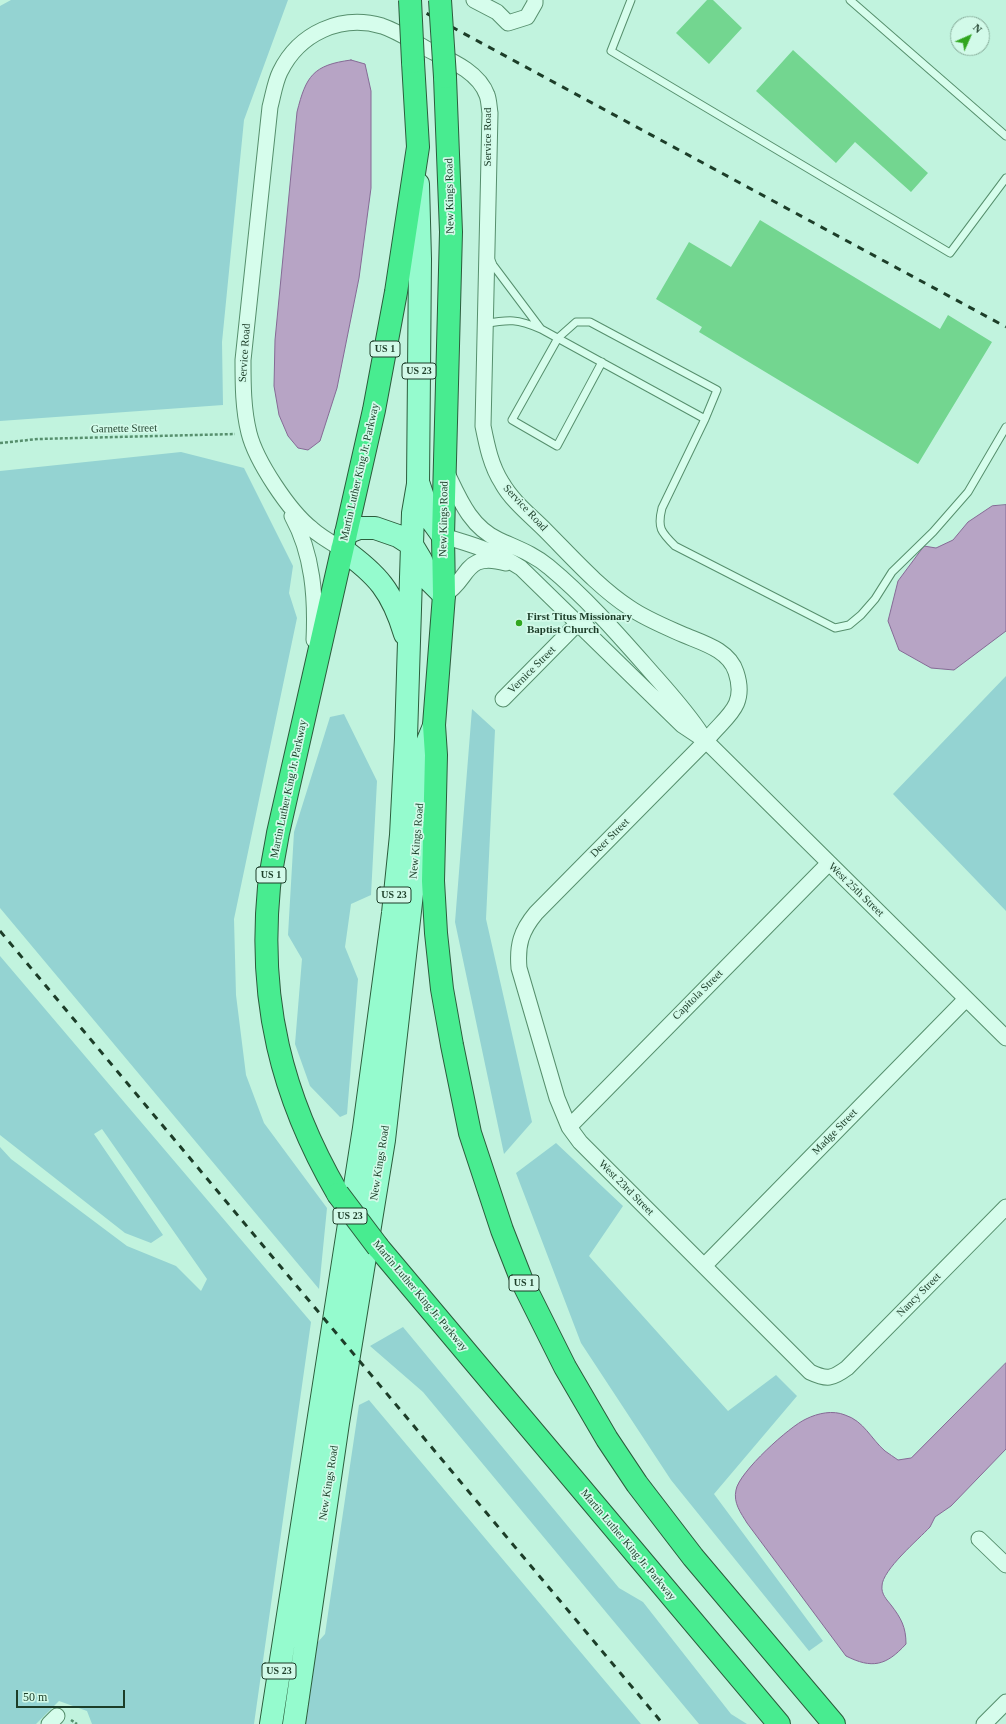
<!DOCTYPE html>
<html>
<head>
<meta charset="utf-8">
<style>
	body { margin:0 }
	#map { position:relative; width:1006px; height:1724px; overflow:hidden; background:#c1f3de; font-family:"Times New Roman",serif }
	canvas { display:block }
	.north { position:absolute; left:950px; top:16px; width:40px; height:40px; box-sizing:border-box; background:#d2fae9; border:1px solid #89ae9c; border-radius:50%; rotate:45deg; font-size:11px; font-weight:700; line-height:16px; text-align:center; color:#1c3d28 }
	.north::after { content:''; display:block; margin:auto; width:14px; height:18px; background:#31a61f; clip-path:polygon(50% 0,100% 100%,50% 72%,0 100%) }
	.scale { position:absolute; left:16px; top:1690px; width:109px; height:18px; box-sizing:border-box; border:2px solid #1c3d28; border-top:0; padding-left:5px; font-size:12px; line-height:14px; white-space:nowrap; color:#1c3d28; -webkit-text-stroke:3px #d2fae9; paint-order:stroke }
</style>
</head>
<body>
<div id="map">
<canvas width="1006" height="1724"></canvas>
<div class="north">N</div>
<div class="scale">50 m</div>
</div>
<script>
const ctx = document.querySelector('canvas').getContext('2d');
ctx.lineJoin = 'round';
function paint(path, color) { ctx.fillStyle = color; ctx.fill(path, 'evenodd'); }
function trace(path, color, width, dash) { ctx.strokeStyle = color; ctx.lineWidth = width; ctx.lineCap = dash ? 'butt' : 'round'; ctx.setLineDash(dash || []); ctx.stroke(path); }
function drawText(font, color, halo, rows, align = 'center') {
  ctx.font = font + ' "Times New Roman",serif'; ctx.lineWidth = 3.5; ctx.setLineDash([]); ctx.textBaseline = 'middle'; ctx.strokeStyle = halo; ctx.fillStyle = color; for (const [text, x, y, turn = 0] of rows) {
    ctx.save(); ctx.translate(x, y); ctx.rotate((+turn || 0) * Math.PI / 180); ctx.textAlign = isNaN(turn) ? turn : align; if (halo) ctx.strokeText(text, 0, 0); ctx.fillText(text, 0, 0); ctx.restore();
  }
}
const green = new Path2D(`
	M11 0H288L244 120 222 342 223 405 0 421V6Z
	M181 452 244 468 293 566 289 593 297 618 234 919 236 995 246 1075 264 1123 327 1208 319 1289 0 908V471Z
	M1006 676V911L893 794Z
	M472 709 495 730 486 919 532 1122 504 1154 455 922Z
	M344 714 377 781 371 895 351 904 345 947 358 979 347 1114 340 1117 310 1086 295 1044 302 959 288 935 294 832 330 717Z
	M0 956 311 1322 254 1724H92L87 1711 59 1701 36 1724H0V1147L11 1159 127 1246 176 1266 201 1291 207 1279 102 1129 94 1134 163 1235 151 1243 125 1233 0 1135Z
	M556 1143 623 1206 589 1256 728 1411 776 1375 797 1396 714 1494 823 1641 809 1651 671 1480 581 1343 516 1173Z
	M403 1327 619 1588 643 1602 731 1714 747 1724H699L423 1392 370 1346Z
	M369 1400 641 1724H306L317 1643 325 1634 359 1405Z`);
const water = new Path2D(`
	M351 60 365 64 371 91V188L359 278 337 388 320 441 308 450 298 448 288 436 279 415 274 386 275 340 297 112C306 76 313 65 351 60Z
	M1006 505V631L954 670 931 668 899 650 888 621 898 581 924 546 936 548 953 540 968 522 992 506Z
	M1006 1363V1449L951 1506 935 1517 930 1527C919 1539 882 1570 882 1586 881 1594 887 1600 891 1605 901 1618 906 1627 906 1644 886 1666 872 1669 846 1656L747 1523C741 1513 733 1503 736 1490 739 1472 790 1426 806 1419 818 1413 833 1410 845 1415 864 1421 871 1439 885 1451 889 1454 894 1457 898 1460L911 1458Z`);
const building = new Path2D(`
	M707 0H713L742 28 709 64 676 33Z
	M793 50 928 173 911 192 855 142 836 163 756 91Z
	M760 220 940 329 948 315 992 342 918 464 699 332 702 327 656 299 689 242 731 267Z`);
const path = new Path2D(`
	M0 443 38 439 235 434
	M71 1720 77 1724`);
const lane = new Path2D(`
	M631 0 611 51 950 253 1006 178
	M850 0 1006 136
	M490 258 493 265 541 329
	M484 324C510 319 517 319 541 329L705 419 662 508C657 528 661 532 675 546L835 628 849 625 861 615 875 599 892 572 933 532 968 492 1006 427
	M602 362 557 446 512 420 558 338 576 322H590L717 390 705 419`);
const street = new Path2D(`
	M474 0 497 12 508 23 527 17 535 3V0
	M446 471C459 498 470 527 499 540 516 548 534 554 549 567 584 596 615 631 645 665 665 688 686 710 702 735
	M292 516C313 554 316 598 314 640
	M443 536C471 544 497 552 521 568L682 725 706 741 1006 1038
	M342 549C332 543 321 537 312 529 289 511 256 461 249 433 243 409 243 384 243 360L270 107C273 96 275 82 280 72 299 33 341 14 382 26 397 31 412 41 425 48 447 59 478 70 487 95 489 100 489 107 490 113L483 426C487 446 491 466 502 483 512 501 531 516 545 530 572 557 598 587 630 608 646 619 666 627 684 635 703 643 729 650 736 672 748 708 724 717 706 741L536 913C521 931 517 945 519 968L557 1098 569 1127 580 1142 810 1372C827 1380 832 1379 847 1368L1006 1207
	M444 595C470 580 463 551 506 563
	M503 699 577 624 587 627
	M569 1127 828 864
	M704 1266 966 999
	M979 1539 1006 1565
	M49 1724 57 1716
	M984 1724 1006 1702`);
const primary = new Path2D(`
	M419 485 430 518 443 536
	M346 533 359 528H375L398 536 412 545 421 560 430 581 444 595
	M342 549C378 575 392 591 405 634
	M271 1724 364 1128 393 913 401 835 406 738 413 513 418 484 420 259 418 184
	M294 1724 338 1423 384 1140 414 876 425 748 434 726`);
const highway = new Path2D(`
	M445 77 451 232 443 536 444 595 434 725 436 755 433 881 436 933 442 989 452 1045 470 1133 502 1230 522 1281 565 1367 607 1439 637 1484 693 1557 834 1724
	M338 1194C281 1096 258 1000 269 887 271 869 275 851 278 833L374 410 396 292 418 147 413 62
	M378 1247 779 1724`);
const rail = new Path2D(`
	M402 0 1006 327
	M0 931 663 1724`);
const highwayBridge = new Path2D(`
	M410 0 413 62
	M440 0 445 77
	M338 1194 378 1247`);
const markers = [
	[519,623,4,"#31a61f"]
];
const shields = [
	[385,349,30],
	[419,371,34],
	[271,875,30],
	[394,895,34],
	[350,1216,34],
	[524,1283,30],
	[279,1671,34]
];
const shieldNames = [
	["US 1",385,349],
	["US 23",419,371],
	["US 1",271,875],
	["US 23",394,895],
	["US 23",350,1216],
	["US 1",524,1283],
	["US 23",279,1671]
];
const streetNames = [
	["Service Road",488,137,-90],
	["New Kings Road",450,196,-91],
	["Service Road",245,353,-86],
	["Garnette Street",124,429,-1],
	["Martin Luther King Jr. Parkway",360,472,-77],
	["Service Road",525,508,47],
	["New Kings Road",444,519,-89],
	["Vernice Street",532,670,-45],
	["Martin Luther King Jr. Parkway",289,789,-78],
	["Deer Street",610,838,-45],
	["New Kings Road",417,841,-85],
	["West 25th Street",856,890,44],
	["Capitola Street",698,995,-45],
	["Madge Street",835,1132,-46],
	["New Kings Road",380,1163,-81],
	["West 23rd Street",626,1188,45],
	["Nancy Street",919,1295,-45],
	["Martin Luther King Jr. Parkway",420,1296,50],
	["New Kings Road",329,1483,-81],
	["Martin Luther King Jr. Parkway",628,1545,50]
];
const poiNames = [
	["First Titus Missionary",527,617],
	["Baptist Church",527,630]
];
paint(green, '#94d3d2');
paint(water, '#b7a4c5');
trace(water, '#856a95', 1);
paint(building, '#73d690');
trace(lane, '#568f6d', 9);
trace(street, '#568f6d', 17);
trace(primary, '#2b5d3c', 24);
trace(highway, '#2b5d3c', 24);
trace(path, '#568f6d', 2.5, [3, 2]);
trace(lane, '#d6fdec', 7);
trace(street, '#d6fdec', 15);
trace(primary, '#95fbce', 22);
trace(highway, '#48ec90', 22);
trace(rail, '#1c3d28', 3, [7, 7]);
trace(highwayBridge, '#2b5d3c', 24, []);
trace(highwayBridge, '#48ec90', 22);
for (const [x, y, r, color] of markers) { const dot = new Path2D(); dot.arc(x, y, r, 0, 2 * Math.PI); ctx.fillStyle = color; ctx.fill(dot); trace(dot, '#d2fae9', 1.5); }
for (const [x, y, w] of shields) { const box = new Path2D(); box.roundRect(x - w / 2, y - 8, w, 16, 3); ctx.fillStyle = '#d2fae9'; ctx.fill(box); trace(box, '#1c3d28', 1); }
drawText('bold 10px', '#1c3d28', null, shieldNames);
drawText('11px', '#1c3d28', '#d2fae9', streetNames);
drawText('bold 11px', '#1c3d28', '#d2fae9', poiNames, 'left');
</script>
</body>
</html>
